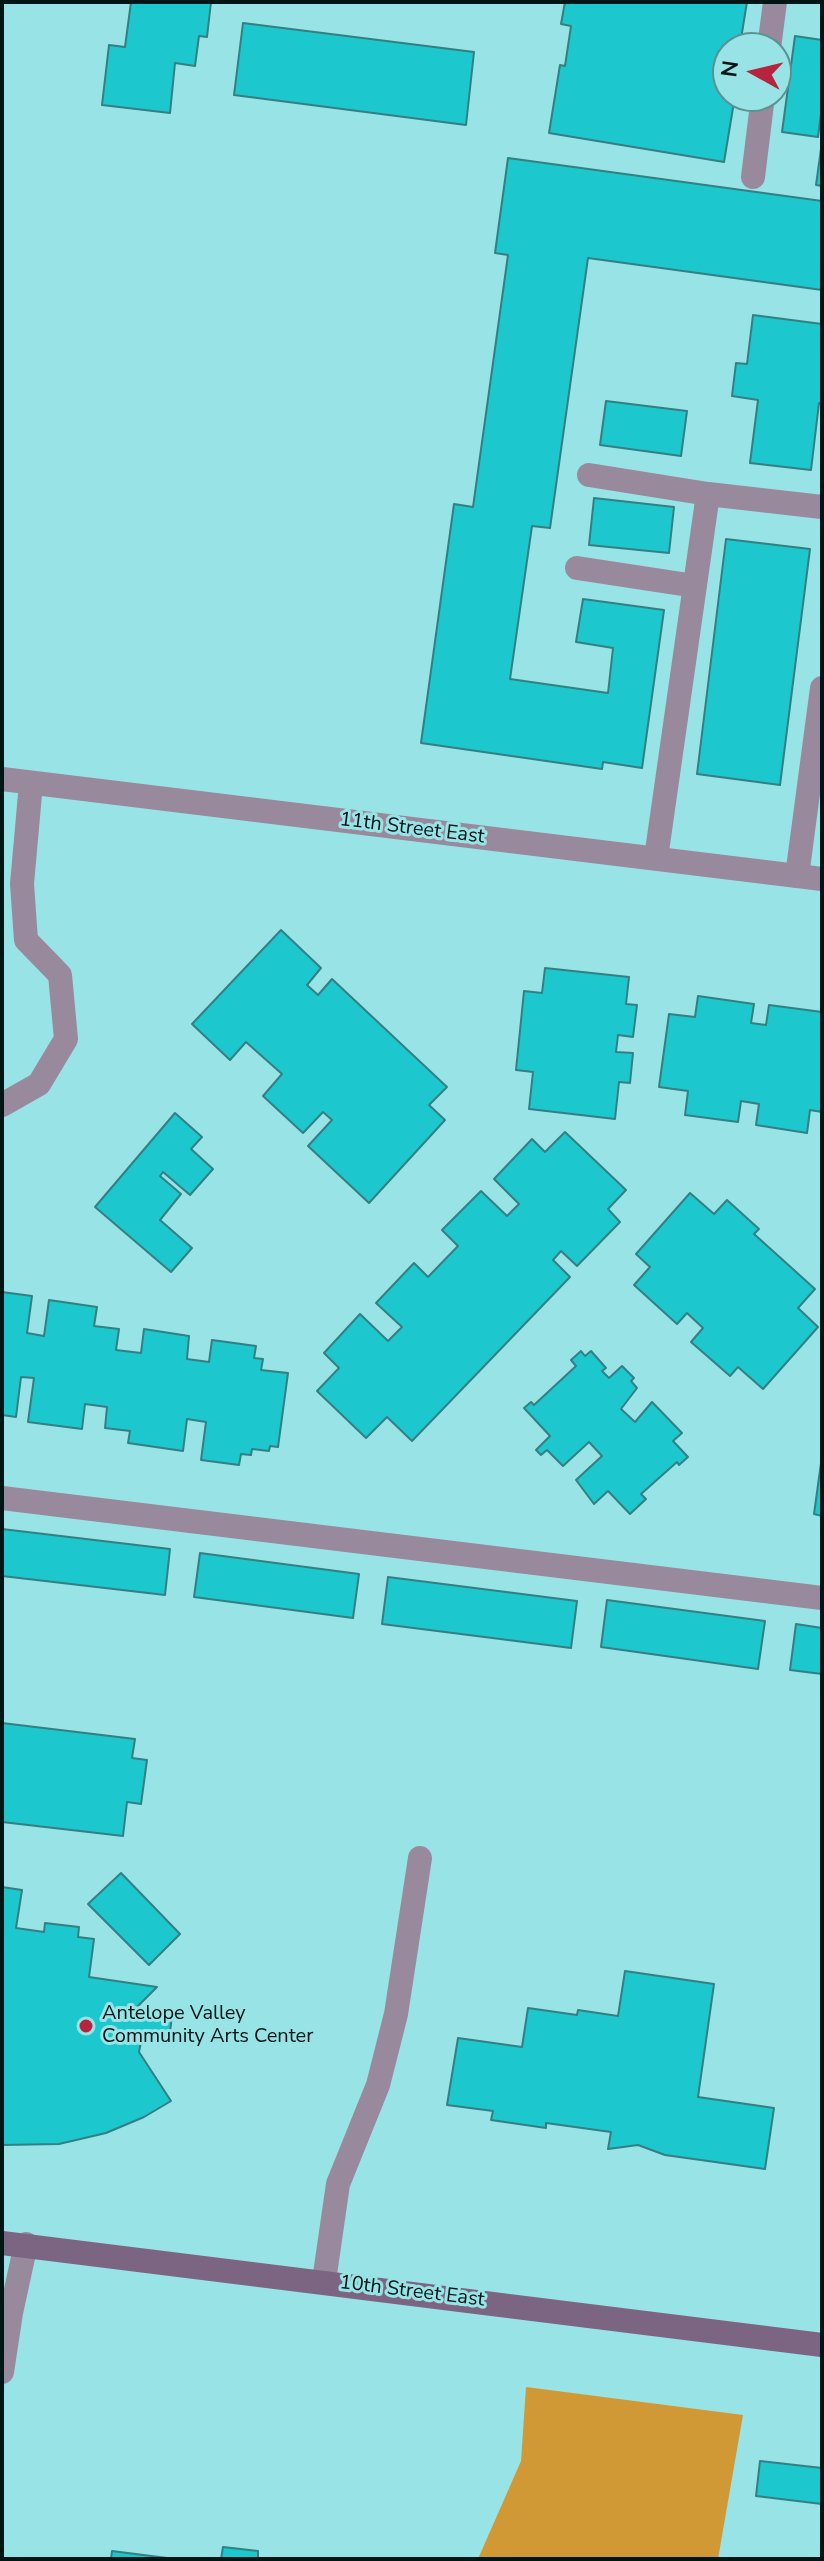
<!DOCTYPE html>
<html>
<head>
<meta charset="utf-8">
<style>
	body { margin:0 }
	#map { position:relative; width:824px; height:2561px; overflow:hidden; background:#98e3e5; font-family:"Nunito Sans",sans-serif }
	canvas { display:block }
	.frame { position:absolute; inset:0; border:4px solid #001516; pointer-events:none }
	.north { position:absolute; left:712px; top:32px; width:80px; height:80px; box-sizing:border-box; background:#98e3e5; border:2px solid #5b9192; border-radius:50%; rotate:278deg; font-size:22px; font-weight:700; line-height:32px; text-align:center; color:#001516 }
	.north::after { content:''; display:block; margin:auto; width:28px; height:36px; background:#b6243d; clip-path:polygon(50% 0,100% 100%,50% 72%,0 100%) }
</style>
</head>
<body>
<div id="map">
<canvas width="824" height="2561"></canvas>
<div class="frame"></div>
<div class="north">N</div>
</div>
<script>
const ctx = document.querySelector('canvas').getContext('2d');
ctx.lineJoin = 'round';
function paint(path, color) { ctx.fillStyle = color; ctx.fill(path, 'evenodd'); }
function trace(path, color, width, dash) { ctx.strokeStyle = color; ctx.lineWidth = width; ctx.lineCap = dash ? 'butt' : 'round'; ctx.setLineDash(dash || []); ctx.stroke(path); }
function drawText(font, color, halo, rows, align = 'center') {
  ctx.font = font + ' "Nunito Sans",sans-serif'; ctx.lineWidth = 6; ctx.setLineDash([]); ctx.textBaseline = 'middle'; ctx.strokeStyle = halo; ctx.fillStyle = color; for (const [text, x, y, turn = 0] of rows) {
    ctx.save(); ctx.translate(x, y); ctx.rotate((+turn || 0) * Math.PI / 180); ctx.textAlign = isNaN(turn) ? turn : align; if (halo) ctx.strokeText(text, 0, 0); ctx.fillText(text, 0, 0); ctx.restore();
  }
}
const green = new Path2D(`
	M526 2387 743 2415 718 2559H478L521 2461Z`);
const building = new Path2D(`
	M131 2H211L207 37 199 36 195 66 175 63 170 113 102 105 109 45 125 47Z
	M565 2H747L740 45 728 48V96H735L724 162 549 133 560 65 565 66 571 26 561 24Z
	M243 23 474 52 466 125 234 95Z
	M795 36 822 40V106L818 137 782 132Z
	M821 149H822V186L816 185Z
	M508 158 822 201V290L588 258 550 528 532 526 510 679 608 693 613 648 576 642 583 599 664 610 642 768 603 762 602 769 421 743 454 504 473 507 508 255 495 253Z
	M753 315 822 324V404L819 403 811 470 750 463 758 400 732 396 736 363 747 364Z
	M606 401 687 411 681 456 600 445Z
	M594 498 674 507 669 553 589 545Z
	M726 539 810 549 780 785 697 774Z
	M281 930 321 968 307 985 318 995 332 979 447 1087 429 1105 445 1120 369 1203 308 1146 332 1120 323 1112 303 1133 263 1096 282 1074 246 1042 230 1060 192 1024Z
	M545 968 629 977 626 1004 637 1005 633 1037 618 1035 616 1052 633 1053 630 1083 619 1082 615 1119 529 1109 533 1072 516 1070 524 991 542 993Z
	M698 996 754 1004 751 1023 766 1025 769 1005 822 1012V1112L810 1110 807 1133 756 1125 759 1104 741 1101 738 1122 685 1115 688 1091 659 1087 669 1014 695 1017Z
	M175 1113 202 1137 191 1149 213 1169 190 1195 163 1172 160 1176 181 1194 160 1220 192 1248 171 1272 95 1207Z
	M565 1132 626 1190 608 1209 620 1222 577 1266 561 1251 553 1260 570 1277 412 1441 387 1417 366 1438 317 1391 339 1368 324 1353 360 1314 388 1341 402 1327 376 1303 414 1263 428 1277 458 1246 442 1230 481 1191 507 1216 519 1204 494 1179 532 1139 545 1152Z
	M690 1193 714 1214 727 1200 759 1229 754 1234 815 1289 798 1308 818 1327 763 1389 738 1367 730 1376 691 1342 703 1328 687 1313 677 1324 634 1285 650 1267 636 1254Z
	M2 1292 32 1296 27 1333 44 1336 49 1300 97 1307 94 1326 119 1329 116 1350 141 1353 144 1329 189 1336 187 1359 209 1362 212 1340 256 1346 254 1358 263 1359 261 1370 288 1373 278 1447 270 1446 269 1451 252 1449 251 1455 241 1454 239 1465 201 1460 206 1422 187 1419 183 1451 128 1443 130 1431 105 1428 107 1407 85 1404 82 1429 28 1422 34 1378 21 1377 16 1417 2 1415Z
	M581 1351 585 1356 591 1351 606 1368 602 1371 609 1378 622 1366 634 1378 631 1381 637 1388 621 1409 635 1422 652 1402 682 1433 673 1441 688 1457 679 1465 677 1462 641 1494 646 1499 630 1514 608 1491 594 1504 576 1480 602 1456 589 1442 563 1466 547 1450 541 1455 536 1450 550 1436 524 1408 531 1402 534 1405 576 1366 571 1360Z
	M821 1463H822V1516L814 1514Z
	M2 1529 170 1549 165 1595 2 1576Z
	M200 1553 359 1574 353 1618 194 1597Z
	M388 1577 577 1601 571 1648 382 1624Z
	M607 1600 765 1621 758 1669 601 1647Z
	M796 1624 822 1628V1674L790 1670Z
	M2 1723 135 1739 132 1758 147 1760 141 1804 127 1802 123 1836 2 1822Z
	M121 1873 180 1934 149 1965 88 1904Z
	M2 1887 22 1890 16 1928 44 1932 45 1923 79 1927 78 1937 94 1939 89 1977 157 1987 134 2010 172 2016 169 2040 142 2036 139 2052 171 2101 144 2117 106 2133 59 2144 2 2145Z
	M625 1971 714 1984 698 2097 774 2108 765 2169 665 2155 638 2145 608 2149 611 2132 546 2123V2128L491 2120 493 2111 447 2105 458 2038 522 2047 528 2008 577 2015 578 2010 618 2016Z
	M760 2461 822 2468V2504L756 2496Z
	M223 2547 258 2551V2559H221Z
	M112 2551 175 2559H111Z`);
const lane = new Path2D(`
	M769 48 775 2
	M753 177 763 96
	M589 475 708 494
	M577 568 695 586
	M656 858 708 494 822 507
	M797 876 822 688
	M2 1105 39 1084 66 1039 60 975 26 940 22 884 31 783
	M2 1498 822 1598
	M324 2281 338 2184 378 2085 396 2014 420 1858
	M2 2372 11 2313 26 2244`);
const street = new Path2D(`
	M2 779 822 879`);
const secondary = new Path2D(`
	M2 2243 822 2345`);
const markers = [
	[86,2026,8,"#b6243d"]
];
const streetNames = [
	["11th Street East",412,829,7],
	["10th Street East",412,2292,7]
];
const poiNames = [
	["Antelope Valley",102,2014],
	["Community Arts Center",102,2037]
];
paint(green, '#d19936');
paint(building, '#1cc8cd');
trace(building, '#337f82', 2);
trace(lane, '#98899d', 24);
trace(street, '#98899d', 24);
trace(secondary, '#7b6582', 24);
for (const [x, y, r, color] of markers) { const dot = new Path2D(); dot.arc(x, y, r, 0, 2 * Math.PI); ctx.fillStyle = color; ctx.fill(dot); trace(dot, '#98e3e5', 3); }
drawText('20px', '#001516', '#98e3e5', streetNames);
drawText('20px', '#001516', '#98e3e5', poiNames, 'left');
</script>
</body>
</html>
